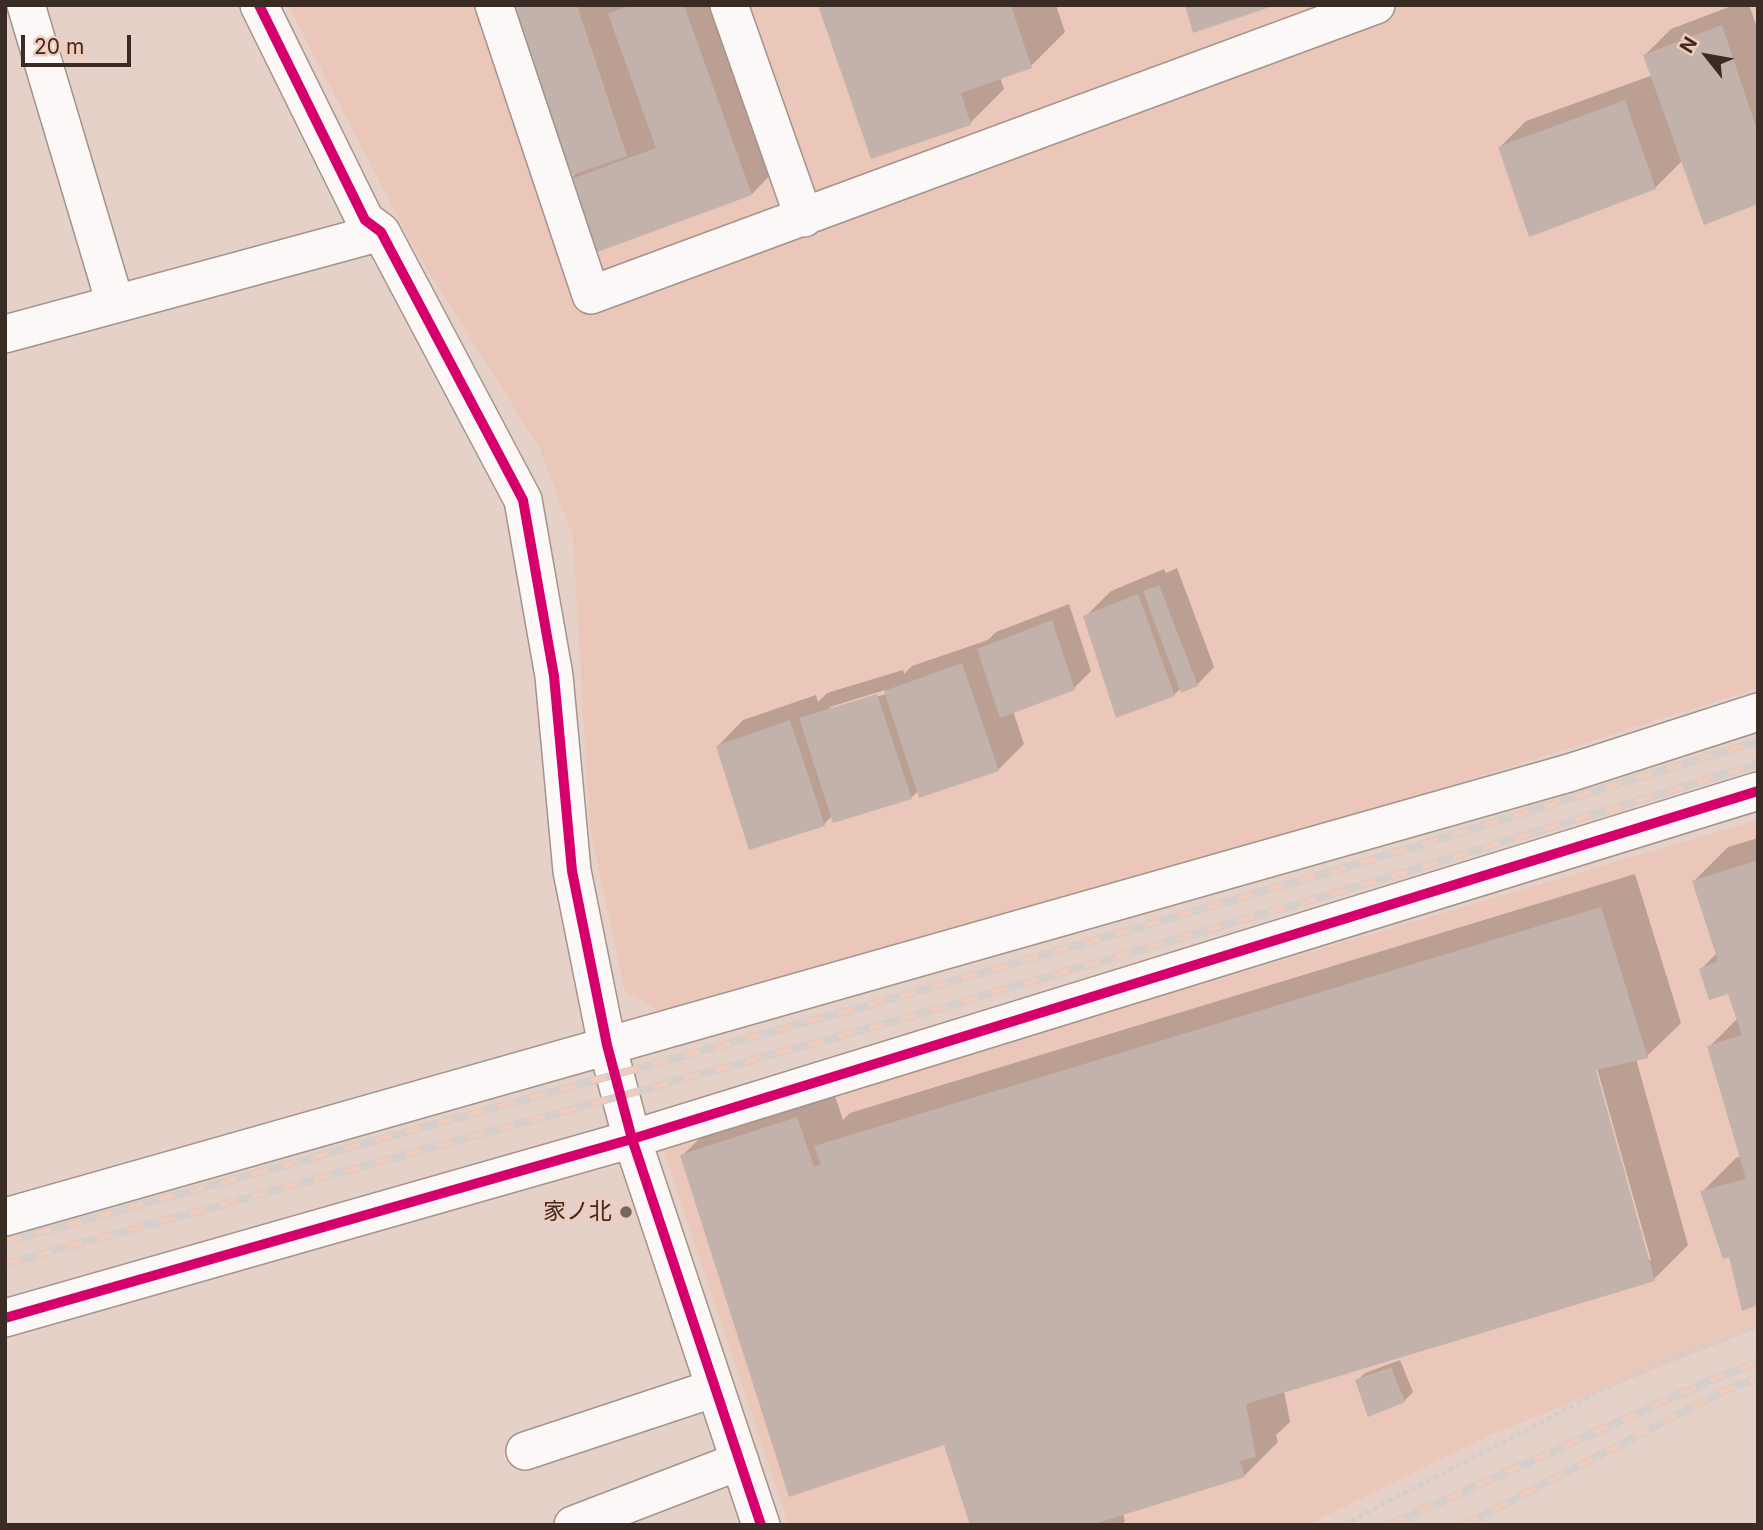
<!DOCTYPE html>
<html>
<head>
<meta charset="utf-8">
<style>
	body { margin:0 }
	#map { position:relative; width:1763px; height:1530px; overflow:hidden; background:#e6d1c8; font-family:Inter,sans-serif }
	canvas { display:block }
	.frame { position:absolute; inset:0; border:7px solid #3a2b24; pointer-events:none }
	.north { position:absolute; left:1672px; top:21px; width:70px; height:70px; -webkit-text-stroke:5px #f3cbbb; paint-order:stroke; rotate:301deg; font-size:19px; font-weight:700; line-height:28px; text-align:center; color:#3a2b24 }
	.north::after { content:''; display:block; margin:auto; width:24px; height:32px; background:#3a2b24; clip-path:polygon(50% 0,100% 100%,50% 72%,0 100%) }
	.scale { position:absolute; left:21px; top:35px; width:110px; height:32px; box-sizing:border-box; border:4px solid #3a2b24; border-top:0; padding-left:9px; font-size:21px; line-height:24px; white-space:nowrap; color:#3a2b24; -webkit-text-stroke:5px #f3cbbb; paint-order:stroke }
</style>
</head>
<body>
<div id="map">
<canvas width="1763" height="1530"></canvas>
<div class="frame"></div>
<div class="north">N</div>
<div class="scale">20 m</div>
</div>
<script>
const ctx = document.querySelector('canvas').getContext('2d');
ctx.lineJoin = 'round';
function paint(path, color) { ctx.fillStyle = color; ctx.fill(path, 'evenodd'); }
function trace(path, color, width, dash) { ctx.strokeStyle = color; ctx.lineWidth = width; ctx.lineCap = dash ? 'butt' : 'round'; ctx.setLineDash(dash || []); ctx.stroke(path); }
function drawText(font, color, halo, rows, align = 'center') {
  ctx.font = font + ' Inter,"Noto Sans JP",sans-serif'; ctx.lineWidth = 5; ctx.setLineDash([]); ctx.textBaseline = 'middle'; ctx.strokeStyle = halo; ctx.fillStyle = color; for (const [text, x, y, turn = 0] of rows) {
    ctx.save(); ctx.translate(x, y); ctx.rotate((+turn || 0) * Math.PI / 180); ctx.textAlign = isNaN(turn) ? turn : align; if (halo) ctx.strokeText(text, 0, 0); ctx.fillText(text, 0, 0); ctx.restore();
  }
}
const built = new Path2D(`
	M288 5H1758V688L1367 812 659 1011 625 991 590 828 573 536 539 447 414 248Z
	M1758 820V1328L1488 1436 1307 1525H789L661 1144Z`);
const shadow = new Path2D(`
	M510 5H730L785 160 752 194 568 181 578 171Z
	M820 5H1056L1065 32 1031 66 1000 77 1004 89 970 123Z
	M1734 5H1749L1758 30V202L1683 160 1655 188 1500 147 1526 121 1653 75 1645 55 1671 29Z
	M1177 568 1214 667 1197 685 1181 688 1174 695 1085 617 1111 591 1164 569 1166 573Z
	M1069 604 1091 671 1074 688 1013 711 1024 744 998 770 919 790 911 798 833 815 824 824 718 746 743 720 816 695 818 702 827 693 903 670 904 674 912 666 988 640 996 632ZM885 690 886 694 830 711V707Z
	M1758 838V1304L1730 1255 1702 1192 1736 1158 1742 1156 1709 1047 1738 1018 1729 991 1701 969 1717 953 1694 881 1728 847Z
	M1635 874 1681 1023 1647 1056 1636 1059 1688 1245 1654 1279 1284 1391 1290 1422 1276 1435 1278 1442 1244 1476 1123 1513 1125 1521 1121 1525H971L946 1443 682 1156 716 1122 831 1084 843 1120 850 1113ZM1595 1061 1651 1260H1647L1592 1062Z
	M1400 1360 1413 1392 1404 1401 1357 1381 1365 1373Z`);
const building = new Path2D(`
	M509 5H577L627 156 566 177Z
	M631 5H684L752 195 592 254 566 181 656 148 608 14Z
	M818 5H1011L1032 68 961 93 971 125 871 159Z
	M1185 5H1273V6L1193 33Z
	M1722 25 1758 133V204L1704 225 1643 55Z
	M1625 100 1656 189 1529 237 1498 147Z
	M1159 585 1198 686 1181 693 1143 591Z
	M1138 594 1175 696 1116 718 1083 616Z
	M1052 620 1075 690 1000 718 977 649Z
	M962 663 999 771 919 798 884 691Z
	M877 694 912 799 833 823 799 718Z
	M790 720 825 826 749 850 716 746Z
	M1758 860V1305L1742 1311 1729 1257 1723 1259 1700 1191 1746 1179 1707 1046 1742 1035 1728 994 1709 1000 1699 969 1718 961 1692 881Z
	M1601 907 1648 1058 1596 1070 1655 1281 1246 1404 1256 1457 1240 1461 1245 1477 1091 1525H970L944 1445 789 1497 680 1155 797 1117 814 1167 821 1164 814 1146Z
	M1391 1367 1405 1402 1368 1417 1355 1380Z`);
const path = new Path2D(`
	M1343 1525 1650 1366 1758 1326`);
const minor = new Path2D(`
	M26 5 115 303
	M259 5 365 220 381 232 523 500 554 676 572 871 607 1045 632 1139 761 1525
	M494 5 591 295 1376 5
	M729 5 804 218
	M5 334 381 232
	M5 1217 1569 773 1758 712
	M5 1318 632 1139 1758 791
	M525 1451 715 1388
	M573 1525 740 1461`);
const rail = new Path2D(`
	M5 1242 898 997 1357 864 1758 741
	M5 1264 899 1020 1359 886 1758 764
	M1389 1525 1718 1377 1758 1362
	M1464 1525 1726 1390 1758 1378`);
const cycleway = new Path2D(`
	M259 5 365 220 381 232 523 500 554 676 572 871 607 1045 632 1139 761 1525
	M5 1318 632 1139 1758 791`);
const markers = [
	[626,1212,7,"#76655d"]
];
const poiNames = [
	["家ノ北",612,1212]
];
paint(built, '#eac7b8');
paint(shadow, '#0003');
paint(building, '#c2b2ab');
trace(minor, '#a3938c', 40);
trace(path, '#d3cecb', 4.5, [5, 3.5]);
trace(minor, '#fbf8f7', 37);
trace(rail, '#d5cecb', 8);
trace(rail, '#f3cbbb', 5, [16]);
trace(cycleway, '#d6006c', 10);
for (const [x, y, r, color] of markers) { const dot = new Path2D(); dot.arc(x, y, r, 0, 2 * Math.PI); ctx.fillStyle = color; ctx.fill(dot); trace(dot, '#f3cbbb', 2.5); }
drawText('23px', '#3a2b24', '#f3cbbb', poiNames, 'right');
</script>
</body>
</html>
